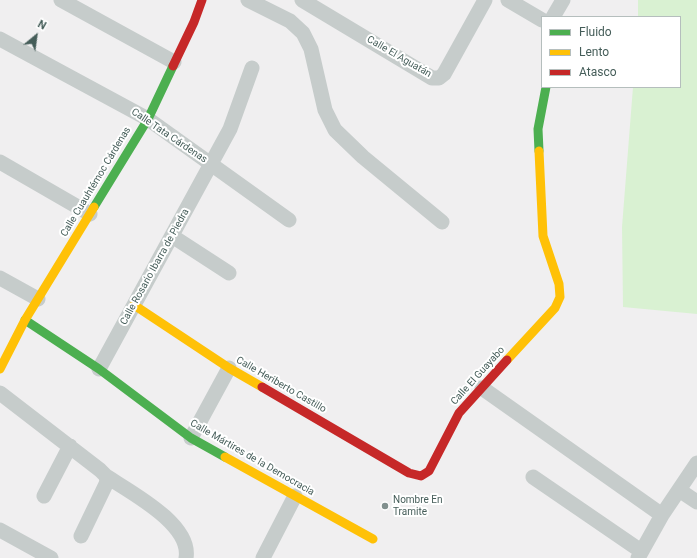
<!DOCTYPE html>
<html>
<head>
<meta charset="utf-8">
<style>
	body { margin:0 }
	#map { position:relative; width:697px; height:558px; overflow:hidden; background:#f0eff0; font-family:Roboto,sans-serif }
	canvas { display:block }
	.legend { position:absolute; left:541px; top:16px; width:140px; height:72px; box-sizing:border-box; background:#fff; border:1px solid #b5bebd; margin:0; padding:5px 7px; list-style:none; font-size:12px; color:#455d59 }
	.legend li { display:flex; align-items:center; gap:8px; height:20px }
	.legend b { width:20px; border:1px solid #b5bebd }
	.north { position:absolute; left:16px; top:16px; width:40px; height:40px; -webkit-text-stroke:3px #fff; paint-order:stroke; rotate:29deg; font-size:11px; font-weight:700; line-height:16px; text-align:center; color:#455d59 }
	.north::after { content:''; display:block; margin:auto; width:14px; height:18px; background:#455d59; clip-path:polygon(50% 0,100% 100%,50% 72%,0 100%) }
</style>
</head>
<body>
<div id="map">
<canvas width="697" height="558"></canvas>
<ul class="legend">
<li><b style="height:5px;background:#4caf50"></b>Fluido</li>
<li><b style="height:5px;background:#ffc107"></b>Lento</li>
<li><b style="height:5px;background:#c62828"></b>Atasco</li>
</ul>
<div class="north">N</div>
</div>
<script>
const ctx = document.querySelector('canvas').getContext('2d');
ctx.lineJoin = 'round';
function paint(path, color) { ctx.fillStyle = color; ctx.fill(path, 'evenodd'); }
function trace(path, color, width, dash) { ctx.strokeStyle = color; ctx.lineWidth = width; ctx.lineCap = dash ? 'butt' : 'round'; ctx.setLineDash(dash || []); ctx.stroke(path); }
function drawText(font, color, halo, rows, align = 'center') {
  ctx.font = font + ' Roboto,sans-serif'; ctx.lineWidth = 4; ctx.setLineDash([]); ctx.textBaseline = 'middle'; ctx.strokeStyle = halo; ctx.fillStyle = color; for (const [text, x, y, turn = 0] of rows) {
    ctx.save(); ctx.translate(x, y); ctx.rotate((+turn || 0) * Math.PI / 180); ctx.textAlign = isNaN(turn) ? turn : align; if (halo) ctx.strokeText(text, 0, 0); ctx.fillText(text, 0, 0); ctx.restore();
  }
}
const green = new Path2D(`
	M638 0H697V314L623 307 622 227 633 87H680V17H638Z`);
const street = new Path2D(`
	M61 0 174 62
	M248 0 290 21 303 33 311 49 325 110 335 130 363 157 442 222
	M302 0 432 78H439L444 74 485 0
	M508 0 542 20
	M553 17 563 0
	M0 39 148 119 289 220
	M0 162 90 214
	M172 236 229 273
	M0 278 38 299
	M99 369 230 129 252 68
	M482 388 662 515
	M0 393 100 470 106 476C130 492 192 524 186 558
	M191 438 229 368
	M533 477 641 551
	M679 490 697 502
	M44 496 70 446
	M0 530 51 558
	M81 536 107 482 106 476
	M263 558 295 496
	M638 558 662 515 697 463`);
const fast = new Path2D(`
	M539 151 538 129 546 87
	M94 207 148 119 173 66
	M25 320 99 369 191 438 225 457`);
const slow = new Path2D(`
	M134 305 229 368 262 387
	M507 360 555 308 560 297 559 284 543 236 539 151
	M0 369 25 320 94 207
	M225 457 373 539`);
const jam = new Path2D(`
	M173 66 194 22 202 0
	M262 387 409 473 421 476 429 471 459 413 507 360`);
const markers = [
	[385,506,4,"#81908e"]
];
const streetNames = [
	["Calle El Aguatán",399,57,30],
	["Calle Tata Cárdenas",169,136,34],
	["Calle Cuauhtémoc Cárdenas",96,182,-59],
	["Calle Rosario Ibarra de Piedra",155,267,-61],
	["Calle El Guayabo",478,376,-48],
	["Calle Heriberto Castillo",281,385,30],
	["Calle Mártires de la Democracia",252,458,30]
];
const poiNames = [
	["Nombre En",393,500],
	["Tramite",393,512]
];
paint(green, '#d9f1d2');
trace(street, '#c6cccb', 15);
trace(fast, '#4caf50', 9);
trace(slow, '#ffc107', 9);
trace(jam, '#c62828', 9);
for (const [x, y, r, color] of markers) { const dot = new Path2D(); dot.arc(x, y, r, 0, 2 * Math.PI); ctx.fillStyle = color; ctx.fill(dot); trace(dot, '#fff', 1.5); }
drawText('10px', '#455d59', '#fff', streetNames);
drawText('10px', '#455d59', '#fff', poiNames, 'left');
</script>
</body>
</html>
